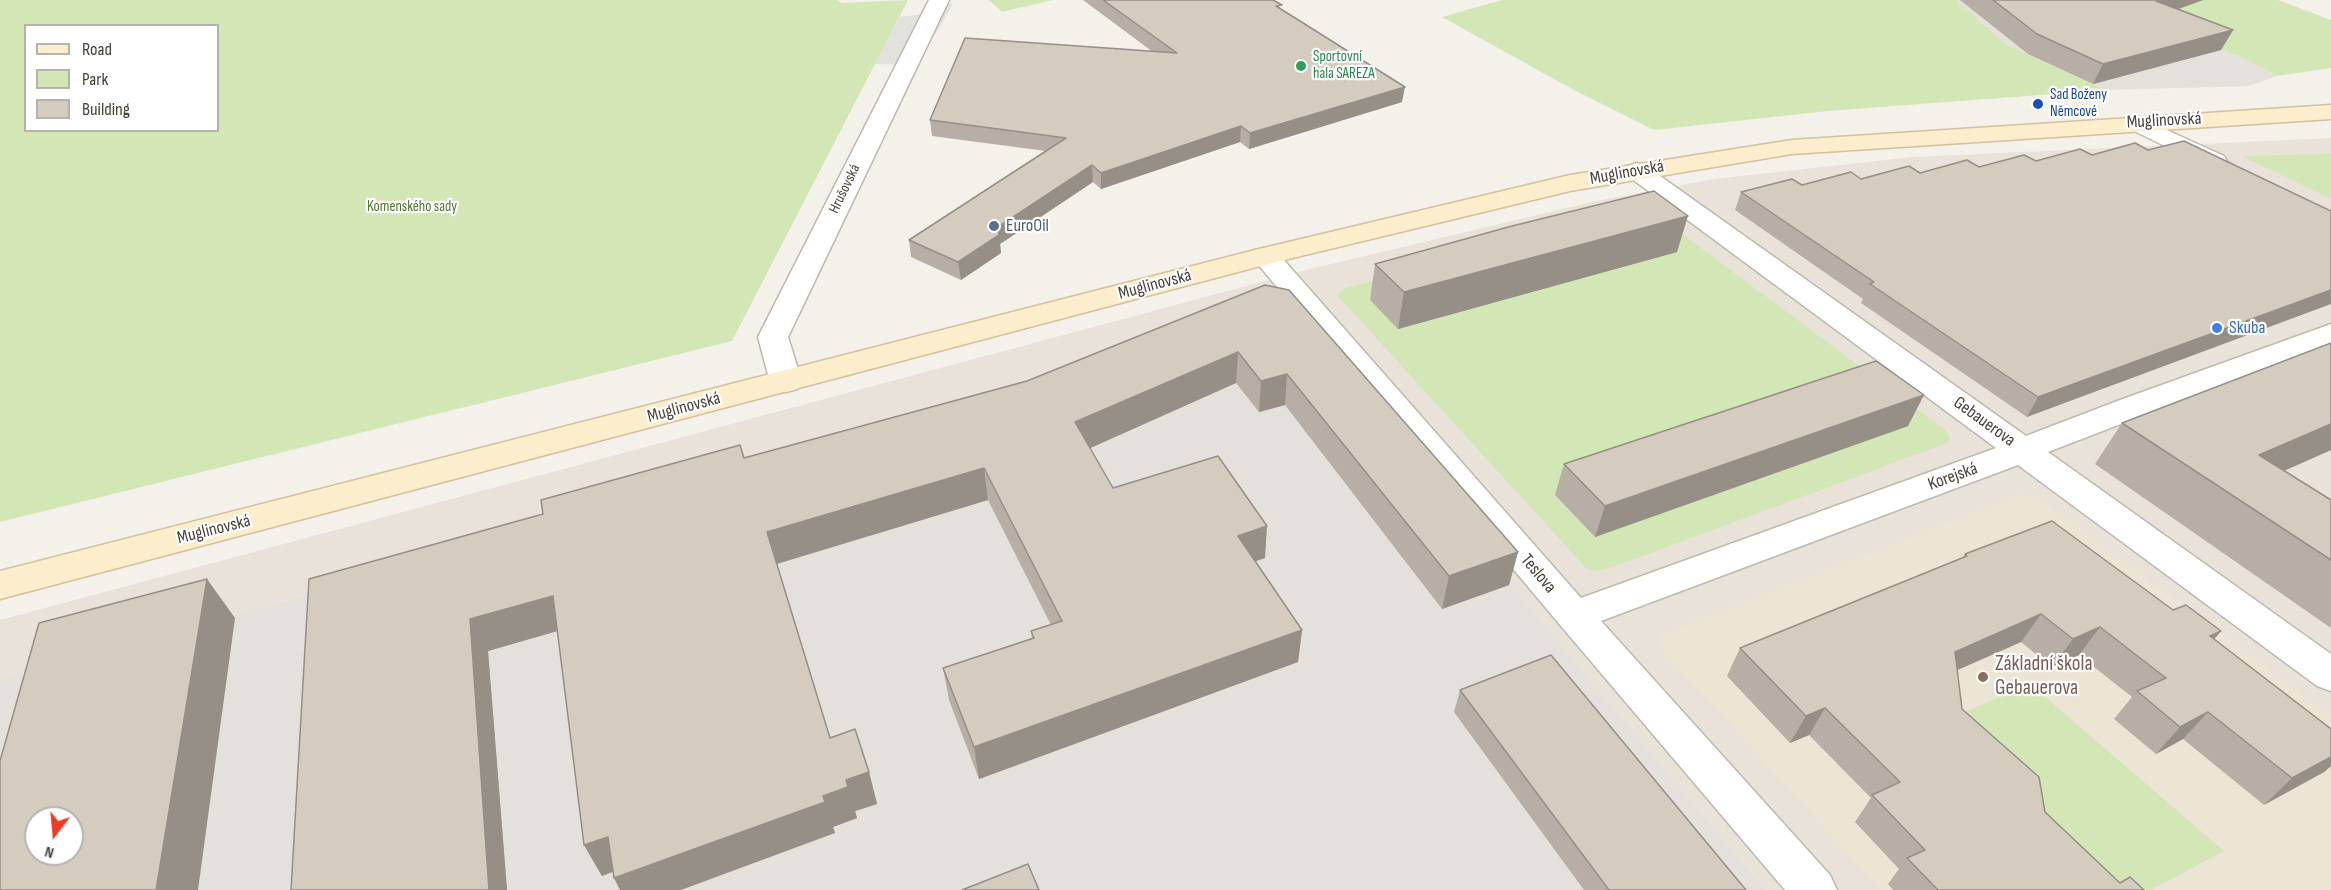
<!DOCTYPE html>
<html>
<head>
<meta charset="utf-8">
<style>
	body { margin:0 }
	#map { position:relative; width:2331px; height:890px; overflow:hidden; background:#f4f1ea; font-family:"Sofia Sans Condensed",sans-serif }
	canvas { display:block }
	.legend { position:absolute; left:24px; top:24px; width:195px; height:108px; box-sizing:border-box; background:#fff; border:2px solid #b6b3af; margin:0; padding:8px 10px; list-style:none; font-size:18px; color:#484138 }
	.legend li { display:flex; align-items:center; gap:12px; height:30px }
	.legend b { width:30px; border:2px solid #b6b3af }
	.north { position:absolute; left:24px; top:806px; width:60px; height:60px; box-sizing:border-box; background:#fff; border:2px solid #b6b3af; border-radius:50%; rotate:196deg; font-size:16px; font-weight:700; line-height:24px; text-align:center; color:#484138 }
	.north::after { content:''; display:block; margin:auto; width:21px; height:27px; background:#ee3b27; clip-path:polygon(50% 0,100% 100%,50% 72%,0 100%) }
</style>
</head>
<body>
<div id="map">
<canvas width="2331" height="890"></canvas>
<ul class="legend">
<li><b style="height:8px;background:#fceecd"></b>Road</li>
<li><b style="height:16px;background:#d3e6b6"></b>Park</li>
<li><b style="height:16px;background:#d5ccc0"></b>Building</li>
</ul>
<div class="north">N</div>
</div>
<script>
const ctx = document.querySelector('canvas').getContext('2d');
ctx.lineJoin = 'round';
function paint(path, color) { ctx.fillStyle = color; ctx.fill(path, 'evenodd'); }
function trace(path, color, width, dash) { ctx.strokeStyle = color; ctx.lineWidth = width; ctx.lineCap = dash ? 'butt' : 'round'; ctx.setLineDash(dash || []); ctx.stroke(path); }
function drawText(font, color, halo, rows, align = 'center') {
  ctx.font = font + ' "Sofia Sans Condensed",sans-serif'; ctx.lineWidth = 4.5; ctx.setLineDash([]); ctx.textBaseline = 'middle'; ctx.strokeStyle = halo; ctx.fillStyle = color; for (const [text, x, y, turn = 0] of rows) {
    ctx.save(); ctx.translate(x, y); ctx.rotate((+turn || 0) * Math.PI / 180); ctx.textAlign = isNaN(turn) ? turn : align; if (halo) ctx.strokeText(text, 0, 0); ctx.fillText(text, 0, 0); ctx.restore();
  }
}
const residential = new Path2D(`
	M2331 138V890H1766L1287 321 1057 388 0 680V620L1306 270 1596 201 1714 179 1913 157Z`);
const industrial = new Path2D(`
	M1956 0H2093L2244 58 2277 76 2249 86 2106 90 2007 45Z
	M1287 320 1766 890H0V680L1057 388ZM36 818H72V854H36Z`);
const education = new Path2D(`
	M2021 493 2037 497 2331 715V890H1881L1659 647 1660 635Z`);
const green = new Path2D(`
	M0 0H837L842 3 908 0 732 341 0 522ZM26 26H218V130H26Z
	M989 0H1053L1002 12Z
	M1502 0H1956L2007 45 2106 90 1828 111 1654 130 1574 90 1442 17Z
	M2093 0H2278L2331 20V68L2277 76 2244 58Z
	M2331 154V199L2242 156Z
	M1662 219 1946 431 1950 439 1947 443 1621 564 1600 571 1587 569 1338 296 1343 289 1501 246Z
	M2030 684 2224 851 2151 890H2128L1946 720Z`);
const parking = new Path2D(`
	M937 3 953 4 935 35 921 34 905 65 875 64 899 17 932 13Z`);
const minor = new Path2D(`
	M929 0H949L788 337 802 382 797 389 786 392 775 389 770 382 758 337Z
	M2136 116 2224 156 2227 161 2224 166 2215 168 2206 166 2128 128 2124 123 2128 118Z
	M1637 163 1646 166 2026 436 2120 400 2331 324V343L2048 452 2331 654V691L2317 686 2018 465 1601 621 1830 875 1837 890H1785L1561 626 1251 256 1255 250 1265 248 1275 250 1581 598 1996 448 1628 176 1624 171 1628 166Z`);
const secondary = new Path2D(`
	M2331 105V119L1792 154 1570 191 1272 263 0 599V571L1255 250 1570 175 1792 140Z`);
const wall = new Path2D(`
	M1083 0H1273L1281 9 1402 102 1249 149 1240 142 1101 189 1093 182 1000 244 1001 253 961 280 911 257 909 240 1046 151 932 136 930 120 1153 52Z
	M1960 0H2203L2177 9 2233 30 2221 50 2093 84 2028 54Z
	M2148 150 2331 211 2027 417 1861 303 1863 299 1735 210 1741 192Z
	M1677 252 1398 329 1370 300 1375 264Z
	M1265 285 1518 552 1509 585 1442 609 1285 405 1259 412 1236 383 1090 448 1113 488 1265 558 1255 561 1302 630 1298 662 979 779 949 700 943 668 1032 639 1031 631 1051 625 988 500 777 564 830 738 869 772 877 804 855 811 857 818 833 827 835 833 613 872 602 876 584 845 557 631 488 651 507 890H291L309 579 744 458 1027 381Z
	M2122 423 2331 450 2284 471 2331 500V628L2095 464Z
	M1908 426 1595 537 1555 495 1564 464Z
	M1965 554 2173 610 2221 631 2214 639 2331 729V766L2324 772 2264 805 2183 739 2156 754 2114 719 2132 697 2079 655 2052 667 2021 642 1957 670 1962 709 2045 812 2120 883 2144 890H1893L1888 884 1899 869 1855 822 1871 798 1809 735 1790 743 1727 676 1740 648 1962 558Z
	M1460 690 1746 890H1584L1454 712Z`);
const shadedWall = new Path2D(`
	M2160 0H2203L2146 21 2156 1Z
	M2233 30 2221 50 2093 84 2103 64Z
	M1405 87 1402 102 1249 149 1250 133Z
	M1241 126 1240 142 1101 189V173Z
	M1092 165 1093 182 1000 244 1001 253 961 280 958 262 998 227Z
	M1688 216 1677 252 1398 329 1404 292Z
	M2331 290V304L2027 417 2038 397Z
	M1238 352 1236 383 1077 454 1075 422Z
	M1287 374 1285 405 1259 412 1261 381Z
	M1924 395 1908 426 1595 537 1605 506Z
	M2331 424V450L2231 494 2259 455Z
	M984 468 988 500 776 564 767 532Z
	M1267 526 1265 558 1236 568 1238 536Z
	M1518 552 1509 585 1442 609 1449 576Z
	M207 579 235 618 198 890H156Z
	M553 596 568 628 488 651 507 890H489L470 619Z
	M2041 614 2021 642 1937 679 1955 652Z
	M2100 627 2079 655 2052 667 2073 639Z
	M1302 630 1298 662 979 779 974 747Z
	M2221 631 2198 659 2210 636Z
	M1825 708 1809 735 1790 743 1806 716Z
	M2208 712 2183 739 2156 754 2180 727Z
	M2331 757V766L2324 772 2264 805 2292 778Z
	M869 772 877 804 855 811 857 818 833 827 835 833 681 890H620L614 878 823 796 846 780Z
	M608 837 624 867 602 876 584 845Z`);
const building = new Path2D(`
	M1103 0H1273L1282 5 1276 6 1405 87 1250 133 1241 126 1101 173 1092 165 998 227 999 235 958 262 909 240 1066 138 930 120 965 38 1177 53Z
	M1993 0H2160L2156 1 2233 30 2103 64 2037 34Z
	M2184 141 2331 211V290L2038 397 1870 284 1874 282 1741 192 1792 179 1802 185 1851 172 1861 179 1909 166 1920 173 1967 160 1979 167 2024 155 2036 161 2080 149 2092 155 2135 143 2148 150Z
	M1654 191 1688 216 1404 292 1375 264 1512 226Z
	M1265 285 1289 290 1518 552 1449 576 1287 374 1261 381 1238 352 1075 422 1113 488 1218 456 1267 526 1238 536 1302 630 974 747 943 668 1034 638 1031 631 1062 621 984 468 767 532 830 738 855 729 869 772 846 780 848 787 823 796 825 802 614 878 608 837 584 845 553 596 470 619 489 890H291L309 579 543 514 541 500 740 445 744 458 1027 381Z
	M2331 343V424L2259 455 2331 500V560L2122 423Z
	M1876 361 1924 395 1605 506 1564 464Z
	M2052 521 2173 610 2186 605 2221 631 2210 636 2331 729V757L2292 778 2208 712 2180 727 2137 691 2166 678 2100 627 2073 639 2041 614 1955 652 1962 709 2039 777 2045 812 2120 883 2130 877 2144 890H1938L1907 858 1925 850 1872 795 1900 782 1825 708 1806 716 1740 648 1967 556 1965 554Z
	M207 579 156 890H0V761L39 623ZM36 818H72V854H36Z
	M1551 655 1746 890H1609L1460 690Z
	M1028 864 1039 890H962Z`);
const markers = [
	[1301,66,6,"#2e9e5b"],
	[2038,104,6,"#1a4fb4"],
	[994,226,6,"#5c6f8a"],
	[2217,328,6,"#3f7fe0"],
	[1983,677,6,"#8d6e63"]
];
const farLeisurenames = [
	["Sportovní",1313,57],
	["hala SAREZA",1313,74]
];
const farTransitnames = [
	["Sad Boženy",2050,95],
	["Němcové",2050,112]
];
const farStreetnames = [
	["Hrušovská",845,189,-64]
];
const farParknames = [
	["Komenského sady",412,207]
];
const streetNames = [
	["Muglinovská",2164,121,-3],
	["Muglinovská",1627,173,-10],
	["Muglinovská",1155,285,-15],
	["Muglinovská",684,408,-15],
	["Gebauerova",1984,422,36],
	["Korejská",1953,477,-20],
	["Muglinovská",214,530,-14],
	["Teslova",1538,574,50]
];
const serviceNames = [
	["EuroOil",1006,226]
];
const shopNames = [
	["Skuba",2229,328]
];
const nearEducationnames = [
	["Základní škola",1995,665],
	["Gebauerova",1995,689]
];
paint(residential, '#e8e2d9');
paint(industrial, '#e4e0db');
paint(education, '#ece4d5');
paint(green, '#d3e6b6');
paint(parking, '#e3e1de');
trace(minor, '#bfb8ad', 3);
trace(secondary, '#d1c19c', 3);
paint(minor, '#fff');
paint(secondary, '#fceecd');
paint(wall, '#b7afa5');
paint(shadedWall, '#958f86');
paint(building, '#d5ccc0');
trace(building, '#958f86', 1.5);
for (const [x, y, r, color] of markers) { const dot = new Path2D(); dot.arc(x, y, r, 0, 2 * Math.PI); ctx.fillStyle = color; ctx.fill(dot); trace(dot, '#fff', 2); }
drawText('15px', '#27864d', '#fff', farLeisurenames, 'left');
drawText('15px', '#164399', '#fff', farTransitnames, 'left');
drawText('15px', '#484138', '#fff', farStreetnames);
drawText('15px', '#4e772e', '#fff', farParknames);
drawText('18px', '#484138', '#fff', streetNames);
drawText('18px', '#4e5e75', '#fff', serviceNames, 'left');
drawText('18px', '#366cbe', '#fff', shopNames, 'left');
drawText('21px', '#785e54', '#fff', nearEducationnames, 'left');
</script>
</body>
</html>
